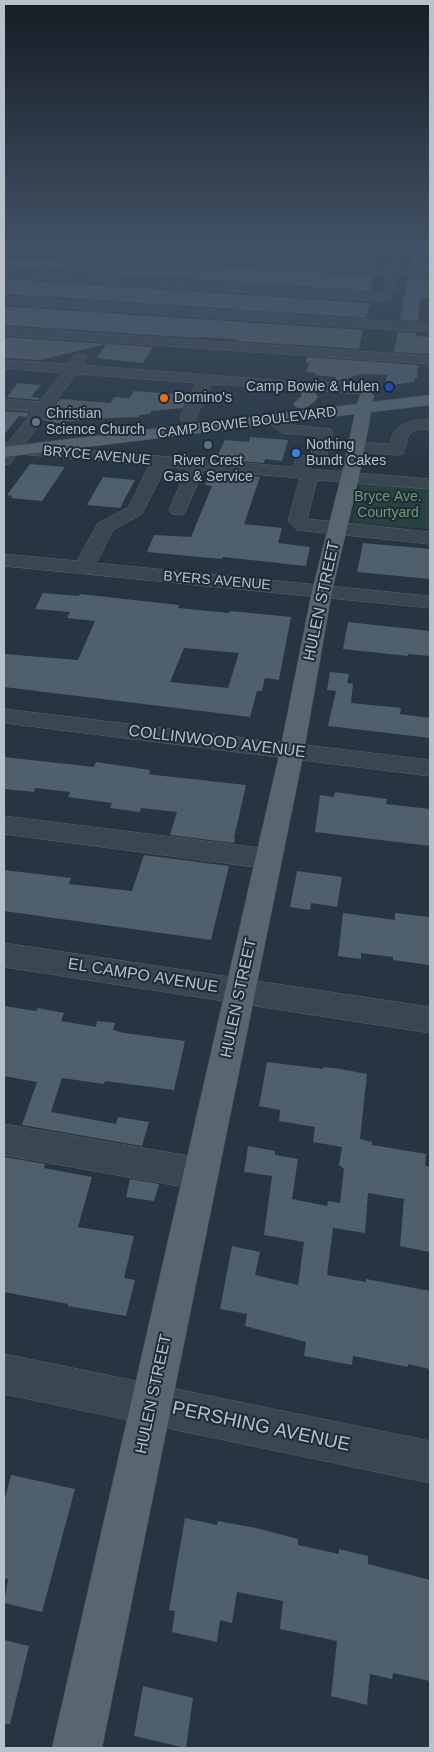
<!DOCTYPE html>
<html>
<head>
<meta charset="utf-8">
<style>
	body { margin:0 }
	#map { position:relative; width:434px; height:1752px; overflow:hidden; background:#263541; font-family:Helvetica,sans-serif }
	canvas { display:block }
	.frame { position:absolute; inset:0; border:5px solid #b7c1cb; pointer-events:none }
</style>
</head>
<body>
<div id="map">
<canvas width="434" height="1752"></canvas>
<div class="frame"></div>
</div>
<script>
const ctx = document.querySelector('canvas').getContext('2d');
ctx.lineJoin = 'round';
function paint(path, color) { ctx.fillStyle = color; ctx.fill(path, 'evenodd'); }
function trace(path, color, width, dash) { ctx.strokeStyle = color; ctx.lineWidth = width; ctx.lineCap = dash ? 'butt' : 'round'; ctx.setLineDash(dash || []); ctx.stroke(path); }
function drawText(font, color, halo, rows, align = 'center') {
  ctx.font = font + ' Helvetica,sans-serif'; ctx.lineWidth = 4; ctx.setLineDash([]); ctx.textBaseline = 'middle'; ctx.strokeStyle = halo; ctx.fillStyle = color; for (const [text, x, y, turn = 0] of rows) {
    ctx.save(); ctx.translate(x, y); ctx.rotate((+turn || 0) * Math.PI / 180); ctx.textAlign = isNaN(turn) ? turn : align; if (halo) ctx.strokeText(text, 0, 0); ctx.fillText(text, 0, 0); ctx.restore();
  }
}
const green = new Path2D(`
	M360 483 430 488V529L352 523Z`);
const building = new Path2D(`
	M76 247H324L379 253 376 265Z
	M413 253 424 254 423 263H430V268L409 267Z
	M58 256 374 276 370 291 4 267V258L58 260Z
	M407 278 430 280V298L420 299 418 321 400 320Z
	M4 279 370 303 366 318 4 294Z
	M4 306 363 330 359 349 236 341 237 339 199 337 198 338 4 325Z
	M398 332 417 333 416 336 430 337V354L394 352Z
	M4 337 153 347 143 363 96 358 106 344 40 360 4 358Z
	M307 357 418 365 417 378H415L414 382 385 386 387 375 363 374 336 381V377L314 375 315 373 306 372 309 363H305Z
	M18 383 41 385 31 397 40 398 38 400 7 397Z
	M134 391 188 395 183 408 151 411 150 414 139 415V417L88 419 56 423 44 420 60 399 110 403 115 397 129 398Z
	M4 411 29 413 26 417 19 416 4 435Z
	M250 437 288 440 282 461 265 459 264 463 216 459 225 440 249 442Z
	M30 464 65 467 42 501 11 498 12 496 7 495Z
	M210 472 260 477 244 524 282 528 278 543 310 547 306 566 223 557 222 559 147 552 154 535 191 537 212 486 205 485Z
	M103 477 135 480 120 508 87 505Z
	M363 543 430 549V579L357 572Z
	M43 593 79 596 80 594 179 605 178 608 229 613 230 611 291 617 279 680 265 678 262 691H257L250 717 4 687V654L78 660 95 621 67 618 70 612 35 609ZM184 648 239 653 228 688 170 682Z
	M348 622 430 631V656L408 654V656L343 649Z
	M330 672 349 674 347 683 353 684 351 703 401 708 400 714 430 718V738L328 726 336 691 327 690Z
	M4 757 94 767 96 762 150 770 149 774 155 775 246 785 234 838H235L234 843 170 835 177 812 141 808 140 812 110 808 112 803 68 797 70 792 35 788 34 792 4 789Z
	M335 792 387 799 386 804 430 809V846L315 832 320 795 334 797Z
	M144 855 229 866 211 940 4 911V870L71 878 69 884 132 891Z
	M297 871 342 877 337 907 311 903 310 910 290 907Z
	M343 913 395 920V913L430 917 429 965 393 960V957L361 953V959L338 956Z
	M4 1006 36 1011 38 1008 64 1013 61 1021 96 1027 97 1021 115 1023 113 1030 124 1033 185 1041 174 1090 105 1081 104 1084 62 1078 51 1112 116 1124 118 1117 149 1122 142 1146 22 1125 37 1082 4 1076Z
	M267 1062 323 1069V1067L340 1069 367 1074 360 1139 372 1142V1145L426 1154 425 1166 430 1167 429 1252 400 1246 404 1199 368 1193 365 1233 333 1228 327 1275 366 1282V1279L430 1291V1369L408 1364V1367L353 1356 352 1365 304 1356 306 1342 245 1326 247 1314 220 1309 232 1246 260 1252 255 1275 298 1285 304 1242 264 1235 272 1176 244 1172 248 1146 275 1151V1155L298 1159 292 1199 327 1206 328 1201 340 1203 344 1169 339 1165 342 1147 313 1142 315 1127 279 1121 280 1110 259 1106Z
	M4 1157 45 1164 44 1168 92 1177 78 1227 134 1236 124 1278 135 1280 126 1316 68 1306V1304L4 1292Z
	M130 1179 159 1184 154 1201 126 1197Z
	M11 1475 75 1489 42 1612 4 1603 8 1579 4 1578V1502Z
	M185 1518 217 1525 218 1521 256 1528 298 1539V1545L339 1554V1549L368 1556V1564L430 1580V1681L393 1673 392 1679 370 1674 367 1705 331 1696 337 1641 280 1629 283 1601 237 1592 232 1623 220 1620 217 1642 172 1632 175 1611 169 1610Z
	M4 1640 29 1646 10 1724H4Z
	M143 1686 193 1698 186 1748 134 1736Z`);
const minor = new Path2D(`
	M4 247H45L387 268 390 252 354 250 348 247H403L399 268 430 270V278L398 276 395 289 389 293 383 289 386 275 4 251Z
	M4 269 387 294 393 298 387 302 4 277Z
	M4 296 430 324V332L4 304Z
	M4 327 430 356V364L4 335Z
	M80 354 85 355 87 358 82 365 298 382 367 384 372 386 375 389 372 392 367 394 211 384 196 418 194 421H182L180 418 196 383 76 374 24 445 293 467 297 457 311 454 316 436 283 433 264 420 266 417 272 415 293 425 331 429 333 432 326 458 324 462 311 465 310 469 430 479V489L317 480 307 519 430 532V544L297 530 288 521 300 478 204 470 184 514 178 515 172 514 169 510 187 469 166 467 142 514 113 530 96 563 430 596V608L4 566V554L77 561 98 523 129 507 149 465 17 454 10 464 4 465V443H8L33 411 4 409V399L39 402 62 373 4 368V360L68 364 75 355Z
	M430 419V429L415 430 409 434 403 454 397 455 357 452 351 451 349 447 351 443 357 442 390 444C394 423 410 420 430 419Z
	M4 709 430 760V776L4 723Z
	M4 816 269 849 279 852 283 859 279 866 269 869 4 834Z
	M4 943 430 1007V1033L4 967Z
	M4 1124 201 1158 213 1162 219 1174 213 1186 201 1190 4 1155Z
	M4 1354 430 1441V1483L4 1394Z`);
const major = new Path2D(`
	M298 382 311 386 318 397C312 405 305 410 296 407L293 404 302 396 301 393 291 386 293 383Z
	M366 391 371 393 374 396 372 402 430 395V405L371 412 359 477 332 591 304 751 102 1748H52L280 751 312 591 341 477 355 414 4 457V447L357 404 361 393Z`);
const markers = [
	[389,387,5,"#1a4fb4"],
	[164,398,5,"#e8710a"],
	[36,422,5,"#6b7280"],
	[208,445,5,"#5c6f8a"],
	[296,453,5,"#3f7fe0"]
];
const farPoinames = [
	["Camp Bowie & Hulen",379,387,"right"],
	["Domino's",174,398],
	["Christian",46,414],
	["Science Church",46,430],
	["Nothing",306,445],
	["Bundt Cakes",306,461],
	["River Crest",208,461,"center"],
	["Gas & Service",208,477,"center"]
];
const farStreetnames = [
	["CAMP BOWIE BOULEVARD",247,423,-7],
	["BRYCE AVENUE",97,456,5],
	["BYERS AVENUE",217,581,5]
];
const farParknames = [
	["Bryce Ave.",388,497],
	["Courtyard",388,513]
];
const streetNames = [
	["HULEN STREET",322,601,-78],
	["COLLINWOOD AVENUE",217,742,7],
	["EL CAMPO AVENUE",143,976,9],
	["HULEN STREET",239,998,-78],
	["HULEN STREET",154,1394,-78]
];
const nearStreetnames = [
	["PERSHING AVENUE",261,1427,12]
];
paint(green, '#284241');
paint(building, '#4f5f6b');
trace(minor, '#58646e', 1);
trace(major, '#47525d', 1);
paint(minor, '#3a4650');
paint(major, '#586670');
const sky = ctx.createLinearGradient(0, 0, 0, 492);
sky.addColorStop(0, '#151d24');
sky.addColorStop(0.5, '#415165');
sky.addColorStop(1, '#41516500');
ctx.fillStyle = sky;
ctx.fillRect(0, 0, 434, 492);
for (const [x, y, r, color] of markers) { const dot = new Path2D(); dot.arc(x, y, r, 0, 2 * Math.PI); ctx.fillStyle = color; ctx.fill(dot); trace(dot, '#1f2b36', 2); }
drawText('14px', '#b7c1cb', '#1f2b36', farPoinames, 'left');
drawText('14px', '#b7c1cb', '#1f2b36', farStreetnames);
drawText('14px', '#6e9b72', '#1f2b36', farParknames);
drawText('16px', '#b7c1cb', '#1f2b36', streetNames);
drawText('19px', '#b7c1cb', '#1f2b36', nearStreetnames);
</script>
</body>
</html>
